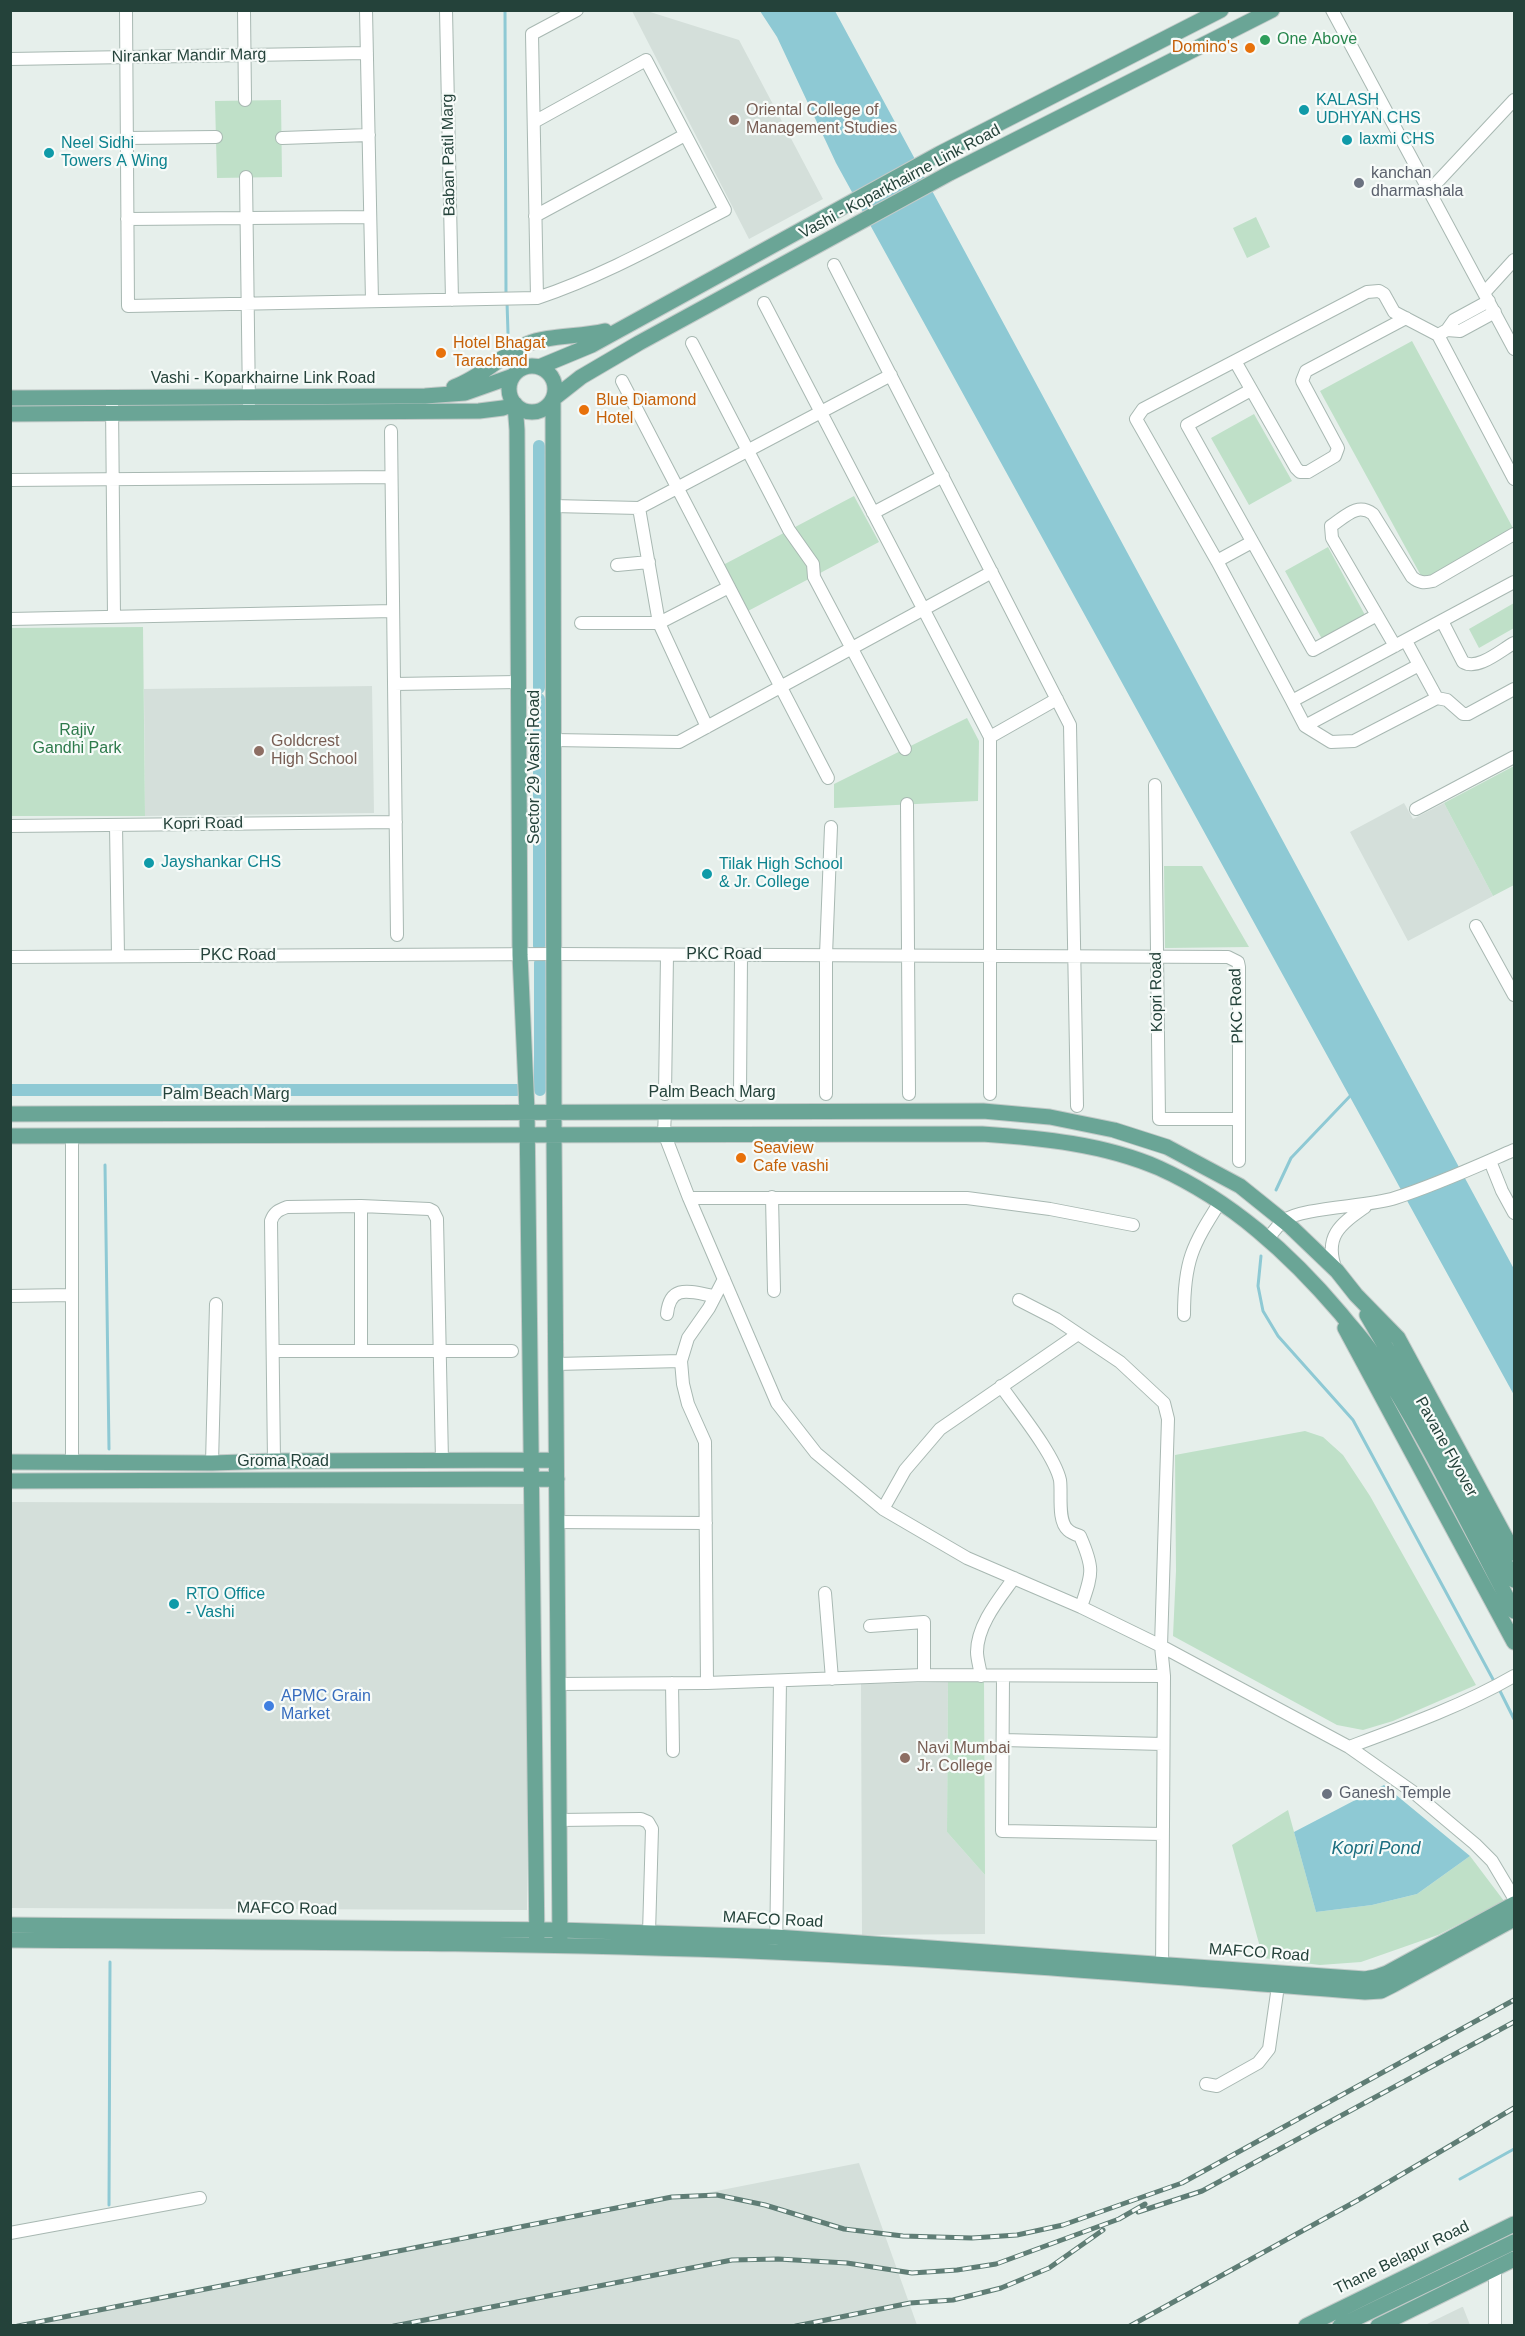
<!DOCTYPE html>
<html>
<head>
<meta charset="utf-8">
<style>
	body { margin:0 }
	#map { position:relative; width:1525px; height:2336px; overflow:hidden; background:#e6efeb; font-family:Arial,sans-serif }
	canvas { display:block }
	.frame { position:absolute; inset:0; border:12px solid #24423a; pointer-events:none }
</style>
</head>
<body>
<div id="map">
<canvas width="1525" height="2336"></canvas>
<div class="frame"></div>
</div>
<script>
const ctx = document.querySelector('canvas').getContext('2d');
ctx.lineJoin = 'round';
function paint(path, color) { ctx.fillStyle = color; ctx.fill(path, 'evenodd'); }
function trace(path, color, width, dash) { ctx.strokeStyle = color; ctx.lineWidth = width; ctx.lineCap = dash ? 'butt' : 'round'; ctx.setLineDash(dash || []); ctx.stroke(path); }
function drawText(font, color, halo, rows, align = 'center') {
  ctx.font = font + ' Arial,sans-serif'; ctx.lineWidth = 4.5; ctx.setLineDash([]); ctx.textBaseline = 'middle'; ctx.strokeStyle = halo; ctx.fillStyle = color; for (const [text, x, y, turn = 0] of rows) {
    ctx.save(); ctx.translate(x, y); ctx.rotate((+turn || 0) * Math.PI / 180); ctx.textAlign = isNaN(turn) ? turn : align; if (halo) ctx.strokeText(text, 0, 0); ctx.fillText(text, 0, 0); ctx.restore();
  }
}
const built = new Path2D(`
	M632 11H647L739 40 823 199 749 239Z
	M372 686 374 813 145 816 144 689Z
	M1404 803 1413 819 1444 803 1493 896 1408 941 1350 832Z
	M11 1502 527 1504V1910L11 1908Z
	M948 1682 947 1832 985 1875V1934L862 1935 861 1684Z
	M859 2163 917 2325H34Z
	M1463 2307 1470 2325H1425L1462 2307Z`);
const green = new Path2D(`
	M281 100 282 177 217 178 215 101Z
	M1256 217 1270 247 1247 258 1233 228Z
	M1412 341 1514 530 1425 583 1320 391Z
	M1254 414 1292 481 1249 505 1211 438Z
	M854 496 879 542 748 611 723 565Z
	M1328 547 1365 615 1322 639 1285 571Z
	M1514 603V628L1479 648 1469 629Z
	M143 627 145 816H11V628Z
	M967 718 979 741 978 801 834 808V784Z
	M1514 766V885L1493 896 1444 803Z
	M1164 866H1202L1249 947 1165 948Z
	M1305 1431 1323 1437 1343 1455 1370 1496 1476 1685 1393 1721 1363 1730 1337 1725 1173 1636 1176 1571 1175 1455Z
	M984 1681 985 1875 947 1832 948 1682Z
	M1288 1810 1316 1912 1372 1905 1417 1894 1470 1856 1504 1901 1438 1935 1361 1962 1320 1965 1263 1958 1232 1845Z`);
const water = new Path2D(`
	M760 11H835L1514 1269V1395L836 163 777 37Z
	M1384 1785 1470 1856 1417 1894 1372 1905 1316 1912 1294 1832Z`);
const stream = new Path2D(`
	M505 10 506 295
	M507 302 508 333
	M105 1165 109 1449
	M1276 1190 1291 1158 1352 1094
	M1261 1256 1258 1286 1263 1311 1278 1336 1353 1420 1495 1683
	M1499 1689 1514 1719
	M1460 2179 1514 2149
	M109 2205 110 1962`);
const canal = new Path2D(`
	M539 446V688
	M539 699V946
	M540 963V1090
	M10 1090H517`);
const minor = new Path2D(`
	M126 10 128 306 537 298C603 276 663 242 725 210L646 60 534 122
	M244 10 245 100
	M366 10 372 301
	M446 10 452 300
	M1332 10 1514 349
	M10 59 367 53
	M127 138 216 137
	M282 138 369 135
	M246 177 249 404
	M1429 191 1514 100
	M535 216 685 135
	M127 219 370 217
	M834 265 1070 725 1077 1106
	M1484 293 1514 260
	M537 298 532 34 577 10
	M1489 301 1454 320 1447 330 1460 331 1495 312
	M764 303 990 737V1094
	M1447 330 1438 335 1394 312 1384 294 1379 291 1367 292 1143 409 1136 419 1217 561 1292 701 1514 582
	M1438 335 1514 479
	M692 343 789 530 813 564 814 577 905 749
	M1235 361 1296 468 1300 472H1308L1335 456 1338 448 1302 381 1306 371 1406 318
	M622 381 828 778
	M1251 390 1187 425 1313 650 1377 615
	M112 405 114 617
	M391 431 397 935
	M10 480 391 477
	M553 506 639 508 891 375
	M639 508 659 623 707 727
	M873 513 943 476
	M1217 561 1252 542
	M617 565 649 562
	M10 619 393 611
	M1442 621 1463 662C1478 671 1501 650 1514 643
	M581 623H659L729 587
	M1406 641 1437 698
	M1395 646 1332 538 1331 526C1345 517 1357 502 1373 514L1412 577C1419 583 1424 583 1433 581L1514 534
	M394 684 518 682
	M1292 701 1305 726 1331 742 1354 741 1437 698 1447 700 1463 714H1468L1514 689
	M1305 726 1419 665
	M990 737 1057 699
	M553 740 679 742 992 572
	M1155 785 1159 1119H1239
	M907 804 909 1094
	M1416 809 1514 757
	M116 825 118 956
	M10 826 396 822
	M1476 926 1514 995
	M10 957 554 954 1228 957 1238 962 1239 967V1161
	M665 1094 667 955
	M826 1094V955L831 827
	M740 1095 741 955
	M665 1111 664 1133 689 1198 777 1403 816 1453 883 1509 967 1558 1081 1607 1161 1646 1349 1747C1406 1726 1462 1706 1514 1676
	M72 1135V1462
	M1490 1161 1502 1191 1514 1213
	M772 1197 774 1291
	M689 1198H967L1050 1209 1133 1225
	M361 1206V1351
	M1268 1238C1273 1233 1278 1225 1283 1221 1302 1207 1368 1207 1395 1198 1436 1185 1475 1167 1514 1150
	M1336 1270C1323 1236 1341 1224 1365 1207
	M10 1296 72 1295
	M1019 1300 1056 1319 1120 1362 1164 1403 1168 1419 1161 1646 1164 1676 1162 1972
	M667 1314C670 1283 691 1292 714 1296
	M1184 1315C1184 1261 1192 1246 1220 1202
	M274 1351H512
	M556 1364 681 1361
	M1001 1386C1017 1409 1054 1454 1060 1480 1062 1493 1057 1521 1068 1530 1071 1533 1077 1535 1080 1536 1095 1570 1092 1574 1081 1607
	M274 1461 271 1221C274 1212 279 1210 287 1207L361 1206 429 1209 433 1211 437 1219 442 1461
	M212 1463 216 1304
	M883 1509 905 1470 940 1429 1078 1334
	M557 1522 706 1523
	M825 1593 832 1679
	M870 1626 924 1622V1675
	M981 1676C980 1668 977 1659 977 1652 977 1625 999 1599 1014 1578
	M1003 1676 1002 1831 1163 1834
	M672 1683 673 1751
	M707 1683 705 1442 688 1404 683 1384 681 1361 688 1338 709 1308 724 1279
	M558 1684 707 1683 924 1675 1164 1676
	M1003 1740 1163 1744
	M1349 1747 1413 1792 1475 1844 1492 1861 1514 1898
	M559 1820 641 1819 648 1822 652 1829 649 1933
	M776 1952 780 1681
	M1206 2084 1217 2086 1258 2063 1269 2049 1278 1986
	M10 2233 200 2198
	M1495 2269V2326`);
const major = new Path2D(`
	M509 389a23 23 0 1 1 46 0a23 23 0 1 1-46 0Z
	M539 367 592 345 939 154 1221 10
	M454 387C482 377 501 355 527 344 548 335 581 337 605 331
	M10 398 425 396 465 393 513 376
	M553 399 554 1135 560 1945
	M553 399 581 377 639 343 950 173 1272 10
	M515 404 517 430 520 955 527 1111 537 1945
	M10 414 479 411 503 408 515 404
	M10 1114 983 1111 1050 1117 1114 1130 1167 1147 1240 1186 1291 1227 1337 1271 1356 1295 1398 1338 1514 1553
	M10 1136 982 1134C1041 1138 1104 1144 1159 1168 1232 1201 1290 1254 1341 1314 1351 1327 1363 1339 1372 1353 1426 1435 1468 1524 1514 1611
	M1367 1315 1433 1428 1514 1580
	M1345 1328 1514 1642
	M10 1462 212 1463 274 1461 556 1460
	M10 1481 557 1479
	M10 1925 560 1930 776 1937 1365 1979 1376 1977 1387 1973 1514 1904
	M10 1940C265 1942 519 1942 773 1952 971 1960 1168 1977 1365 1992L1381 1991 1393 1985 1514 1919
	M1306 2326 1514 2224
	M1340 2326 1514 2242
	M1378 2326 1514 2259`);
const rail = new Path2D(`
	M1138 2212 1202 2191 1514 2022
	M18 2326 672 2197 717 2195 765 2205 844 2229 903 2236 972 2238 1017 2235 1063 2225 1182 2183 1514 2000
	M394 2326 732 2260 778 2259 847 2263 912 2273 957 2270 996 2264 1119 2219 1145 2204
	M796 2326 910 2303 953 2300 1001 2288 1049 2268 1103 2230
	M1130 2326 1360 2199 1514 2108`);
const markers = [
	[1265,40,6,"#2e9e5b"],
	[1250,48,6,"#e8710a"],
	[1304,110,6,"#0f9aa8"],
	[734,120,6,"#8d6e63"],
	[1347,140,6,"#0f9aa8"],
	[49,153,6,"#0f9aa8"],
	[1359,183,6,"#6b7280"],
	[441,353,6,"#e8710a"],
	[584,410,6,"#e8710a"],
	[259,751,6,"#8d6e63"],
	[149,863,6,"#0f9aa8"],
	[707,874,6,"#0f9aa8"],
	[741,1158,6,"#e8710a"],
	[174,1604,6,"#0f9aa8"],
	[269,1706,6,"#3f7fe0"],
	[905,1758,6,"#8d6e63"],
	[1327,1794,6,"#6b7280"]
];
const leisureNames = [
	["One Above",1277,40]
];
const foodNames = [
	["Domino's",1238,48,"right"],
	["Hotel Bhagat",453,344],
	["Tarachand",453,362],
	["Blue Diamond",596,401],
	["Hotel",596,419],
	["Seaview",753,1149],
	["Cafe vashi",753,1167]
];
const streetNames = [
	["Nirankar Mandir Marg",189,56,-1],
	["Baban Patil Marg",449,155,-91],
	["Vashi - Koparkhairne Link Road",900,182,-28],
	["Vashi - Koparkhairne Link Road",263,379],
	["Sector 29 Vashi Road",535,767,-90],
	["Kopri Road",203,824,-1],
	["PKC Road",724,955],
	["PKC Road",238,956],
	["Kopri Road",1157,992,-91],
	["PKC Road",1237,1006,-92],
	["Palm Beach Marg",712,1093],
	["Palm Beach Marg",226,1095],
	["Pavane Flyover",1446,1447,61],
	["Groma Road",283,1462],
	["MAFCO Road",287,1909,1],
	["MAFCO Road",773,1920,3],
	["MAFCO Road",1259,1953,4],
	["Thane Belapur Road",1402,2258,-26]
];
const cultureNames = [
	["KALASH",1316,101],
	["UDHYAN CHS",1316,119],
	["laxmi CHS",1359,140],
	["Neel Sidhi",61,144],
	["Towers A Wing",61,162],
	["Jayshankar CHS",161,863],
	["Tilak High School",719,865],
	["& Jr. College",719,883],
	["RTO Office",186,1595],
	["- Vashi",186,1613]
];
const educationNames = [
	["Oriental College of",746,111],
	["Management Studies",746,129],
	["Goldcrest",271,742],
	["High School",271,760],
	["Navi Mumbai",917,1749],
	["Jr. College",917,1767]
];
const worshipNames = [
	["kanchan",1371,174],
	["dharmashala",1371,192],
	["Ganesh Temple",1339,1794]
];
const parkNames = [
	["Rajiv",77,731],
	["Gandhi Park",77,749]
];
const shopNames = [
	["APMC Grain",281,1697],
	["Market",281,1715]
];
const waterNames = [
	["Kopri Pond",1376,1849]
];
paint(built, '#d4dfda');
paint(green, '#bfe0c8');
paint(water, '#8ec9d4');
trace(stream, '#8ec9d4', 3);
trace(canal, '#8ec9d4', 12);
trace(minor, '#a8b8b2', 14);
trace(major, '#c2cac8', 17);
trace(minor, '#fff', 12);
trace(major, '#6aa596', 15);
trace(rail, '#5f7d75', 5);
trace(rail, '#f7fbf9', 3, [9]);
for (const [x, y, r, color] of markers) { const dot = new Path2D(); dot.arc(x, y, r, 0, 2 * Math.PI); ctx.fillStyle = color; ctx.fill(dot); trace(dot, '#f7fbf9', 2); }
drawText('16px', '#27864d', '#f7fbf9', leisureNames, 'left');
drawText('16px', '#c56008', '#f7fbf9', foodNames, 'left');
drawText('16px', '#24423a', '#f7fbf9', streetNames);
drawText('16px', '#0d838f', '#f7fbf9', cultureNames, 'left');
drawText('16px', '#785e54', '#f7fbf9', educationNames, 'left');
drawText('16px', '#5b616d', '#f7fbf9', worshipNames, 'left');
drawText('16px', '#2d7a4b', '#f7fbf9', parkNames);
drawText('16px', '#366cbe', '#f7fbf9', shopNames, 'left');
drawText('italic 18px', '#1c6f80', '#f7fbf9', waterNames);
</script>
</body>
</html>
